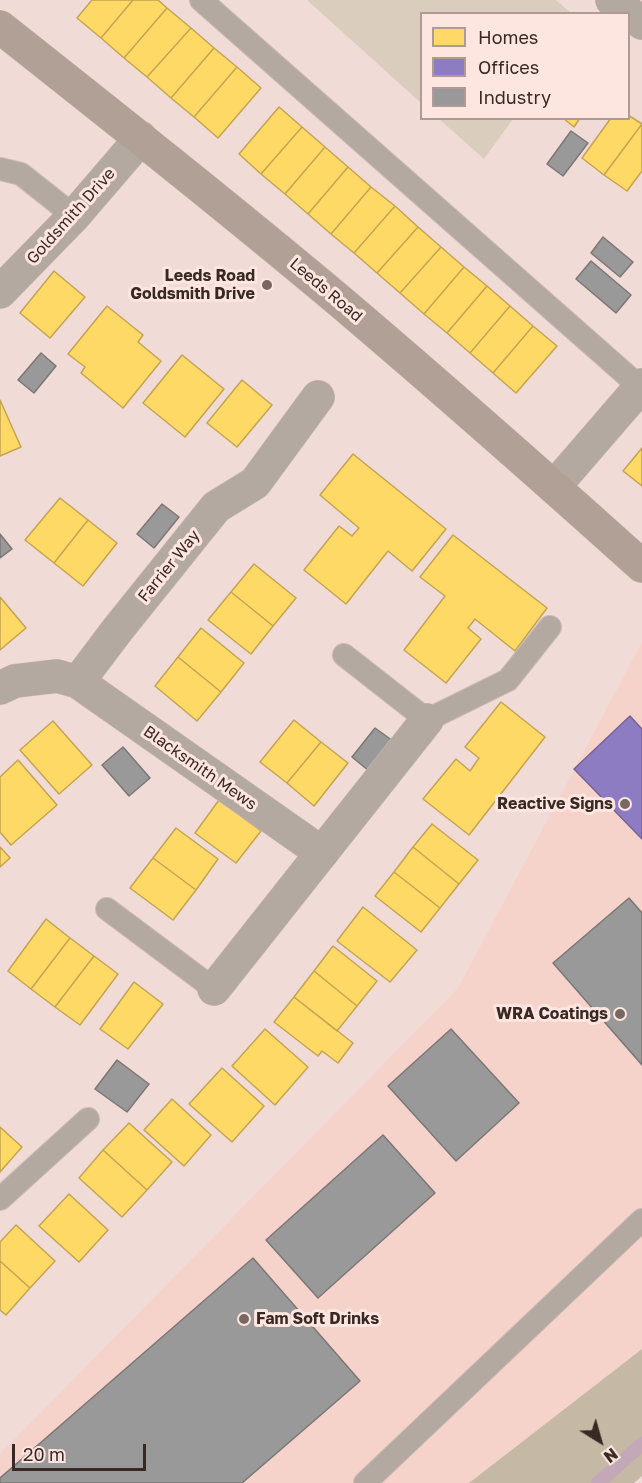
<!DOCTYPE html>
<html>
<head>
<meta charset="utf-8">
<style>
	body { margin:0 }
	#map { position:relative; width:642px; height:1483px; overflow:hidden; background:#f1dbd6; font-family:"Golos Text",sans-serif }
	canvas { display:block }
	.legend { position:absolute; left:420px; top:12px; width:210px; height:108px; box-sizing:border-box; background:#fee6e0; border:2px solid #af9a95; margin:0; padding:8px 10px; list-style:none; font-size:18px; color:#382925 }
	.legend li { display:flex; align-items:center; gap:12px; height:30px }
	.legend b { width:30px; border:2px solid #af9a95 }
	.north { position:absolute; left:570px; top:1411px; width:60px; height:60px; -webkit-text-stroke:4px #fee6e0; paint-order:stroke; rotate:143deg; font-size:16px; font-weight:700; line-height:24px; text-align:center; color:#382925 }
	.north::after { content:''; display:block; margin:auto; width:21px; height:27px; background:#382925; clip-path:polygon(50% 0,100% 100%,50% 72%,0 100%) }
	.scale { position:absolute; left:12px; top:1444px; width:134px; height:27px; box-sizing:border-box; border:3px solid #382925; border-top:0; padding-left:8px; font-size:18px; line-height:21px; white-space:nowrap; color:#382925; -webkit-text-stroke:4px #fee6e0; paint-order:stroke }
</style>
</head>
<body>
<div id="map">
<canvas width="642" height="1483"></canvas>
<ul class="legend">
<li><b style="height:16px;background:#ffd966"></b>Homes</li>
<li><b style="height:16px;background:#8e7cc3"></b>Offices</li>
<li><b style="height:16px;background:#999"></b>Industry</li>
</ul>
<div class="north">N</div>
<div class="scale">20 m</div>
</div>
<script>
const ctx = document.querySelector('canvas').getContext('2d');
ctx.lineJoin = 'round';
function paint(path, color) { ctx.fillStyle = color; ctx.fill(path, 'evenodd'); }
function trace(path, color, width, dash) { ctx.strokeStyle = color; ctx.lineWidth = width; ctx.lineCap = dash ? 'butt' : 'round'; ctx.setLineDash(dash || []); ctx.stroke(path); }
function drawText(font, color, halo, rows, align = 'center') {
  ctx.font = font + ' "Golos Text",sans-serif'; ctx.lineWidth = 6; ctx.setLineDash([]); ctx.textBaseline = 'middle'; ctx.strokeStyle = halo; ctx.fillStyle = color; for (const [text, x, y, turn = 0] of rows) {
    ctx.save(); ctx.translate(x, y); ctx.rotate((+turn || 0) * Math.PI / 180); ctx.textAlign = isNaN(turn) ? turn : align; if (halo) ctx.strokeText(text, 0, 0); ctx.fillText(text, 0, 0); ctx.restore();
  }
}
const built = new Path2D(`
	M642 642V1349L469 1483H0V1454L458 988Z`);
const green = new Path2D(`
	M307 0H556L571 13 422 14 421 103Z
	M439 119H513L484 159Z`);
const forest = new Path2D(`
	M642 1349V1476L634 1483H469Z`);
const homes = new Path2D(`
	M92 0H133L101 38 77 18Z
	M133 0H158L167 8 124 58 101 38Z
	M167 8 191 28 147 77 124 58Z
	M191 28 214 48 171 98 147 77Z
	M214 48 237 67 194 117 171 98Z
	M237 67 261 88 218 138 194 117Z
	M279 107 302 127 261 174 239 154Z
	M628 115 642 124 604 175 582 158 611 118H628Z
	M563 118H580L574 127Z
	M642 124V171L627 191 604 175Z
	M302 127 325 147 285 194 261 174Z
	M325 147 348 167 308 214 285 194Z
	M348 167 371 187 331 234 308 214Z
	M371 187 395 206 354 253 331 234Z
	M395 206 418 227 377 273 354 253Z
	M418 227 441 247 400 293 377 273Z
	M441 247 464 267 424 314 400 293Z
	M464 267 487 286 447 333 424 314Z
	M54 271 85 297 50 338 20 313Z
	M487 286 510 306 470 353 447 333Z
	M107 306 143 335 138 342 161 361 123 408 81 373 85 367 68 354Z
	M510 306 533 326 493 373 470 353Z
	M533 326 557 346 516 393 493 373Z
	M182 355 224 389 185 437 143 403Z
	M242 380 272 405 237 447 207 423Z
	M0 400 21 447 0 456Z
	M642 448V486L623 471Z
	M353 454 446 529 412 571 388 551 346 604 304 570 339 526 352 536 359 528 320 495Z
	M60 498 88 520 54 563 25 540Z
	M88 520 117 543 83 586 54 563Z
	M453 535 547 608 515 651 475 619 468 628 481 639 446 683 404 650 445 596 420 577Z
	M254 564 296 598 273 626 231 592Z
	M231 592 273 626 251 654 208 620Z
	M0 597 26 628 0 650Z
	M201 628 244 663 221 692 178 657Z
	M178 657 221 692 197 721 155 686Z
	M501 702 545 737 469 835 423 799 456 759 470 771 479 758 465 747Z
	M294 720 321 742 287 783 260 762Z
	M53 721 92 765 59 794 20 750Z
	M321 742 348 763 314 806 287 783Z
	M18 760 57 805 11 845 0 832V777Z
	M219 800 261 831 236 863 195 833Z
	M432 824 478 860 459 884 413 847Z
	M176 828 218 859 196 890 153 858Z
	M0 847 10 858 0 867Z
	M413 847 459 884 440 908 394 872Z
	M153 858 196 890 173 920 130 888Z
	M394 872 440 908 421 932 375 896Z
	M363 907 417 950 390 982 337 941Z
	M46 919 70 938 31 989 8 971Z
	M70 938 94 956 55 1007 31 989Z
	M333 946 377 981 357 1006 314 971Z
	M94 956 118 974 80 1025 55 1007Z
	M314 971 357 1006 337 1031 294 997Z
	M134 982 163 1004 128 1049 100 1029Z
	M294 997 353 1043 338 1063 322 1051 318 1056 274 1022Z
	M265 1029 308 1067 275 1105 232 1066Z
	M222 1068 264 1106 232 1142 189 1104Z
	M172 1099 211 1135 184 1166 144 1130Z
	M129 1123 172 1162 147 1190 103 1150Z
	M0 1127 22 1147 0 1172Z
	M103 1150 147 1190 122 1217 79 1178Z
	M69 1194 108 1230 79 1262 39 1226Z
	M16 1225 55 1261 30 1288 0 1261V1242Z
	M0 1261 30 1288 6 1315 0 1310Z`);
const offices = new Path2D(`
	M630 716 642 729V839L574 769Z`);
const industry = new Path2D(`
	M571 131 588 143 563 176 547 164Z
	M603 237 633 262 620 277 591 253Z
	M591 261 631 295 616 313 576 279Z
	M41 353 56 366 34 393 18 380Z
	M162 504 179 517 154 548 137 534Z
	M0 534 12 549 0 558Z
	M375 728 393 741 369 771 352 757Z
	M123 747 150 778 129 796 102 765Z
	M629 898 642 913V1065L553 963Z
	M451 1029 519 1103 456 1161 388 1086Z
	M117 1060 149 1084 127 1112 95 1089Z
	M383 1135 435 1193 318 1298 266 1240Z
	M253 1258 360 1381 242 1483H0V1478Z`);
const stream = new Path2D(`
	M598 1483 642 1444`);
const lane = new Path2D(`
	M201 0 640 387
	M0 169 21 174 74 216
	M344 655 427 720 508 680 550 627
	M107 909 214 989
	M0 1199 88 1119
	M365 1483 642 1220`);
const street = new Path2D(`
	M612 0 642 23
	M0 292 74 216 141 138
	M554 487 642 385
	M78 682 322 853
	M0 688 15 681 57 676 78 682 118 629 216 507 255 483 318 397
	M214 989 427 720`);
const primary = new Path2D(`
	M0 27C115 118 230 209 342 303 443 389 543 477 642 566`);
const markers = [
	[267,285,6,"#796763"],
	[625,804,6,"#796763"],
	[620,1014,6,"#796763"],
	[244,1319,6,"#796763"]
];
const streetNames = [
	["Goldsmith Drive",71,216,-48],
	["Leeds Road",326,290,40],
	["Farrier Way",169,566,-51],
	["Blacksmith Mews",200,768,35]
];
const poiNames = [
	["Leeds Road",255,276],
	["Goldsmith Drive",255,294],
	["Reactive Signs",613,804],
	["WRA Coatings",608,1014],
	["Fam Soft Drinks",256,1319,"left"]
];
paint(built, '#f6d3ca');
paint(green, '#dacdbd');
paint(forest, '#c5b8a4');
paint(homes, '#ffd966');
trace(homes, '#c3a452', 1.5);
paint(offices, '#8e7cc3');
trace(offices, '#746394', 1.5);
paint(industry, '#999');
trace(industry, '#7c7776', 1.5);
trace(stream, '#c3a9b7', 14);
trace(lane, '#cab9b5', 24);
trace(street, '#cab9b5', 34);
trace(primary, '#cab9b5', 34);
trace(lane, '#b4a9a1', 22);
trace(street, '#b4a9a1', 33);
trace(primary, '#b0a096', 33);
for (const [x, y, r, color] of markers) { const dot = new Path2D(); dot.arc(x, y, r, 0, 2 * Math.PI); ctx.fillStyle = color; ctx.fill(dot); trace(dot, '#fee6e0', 2); }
drawText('16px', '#382925', '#fee6e0', streetNames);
drawText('bold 16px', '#382925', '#fee6e0', poiNames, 'right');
</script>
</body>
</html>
